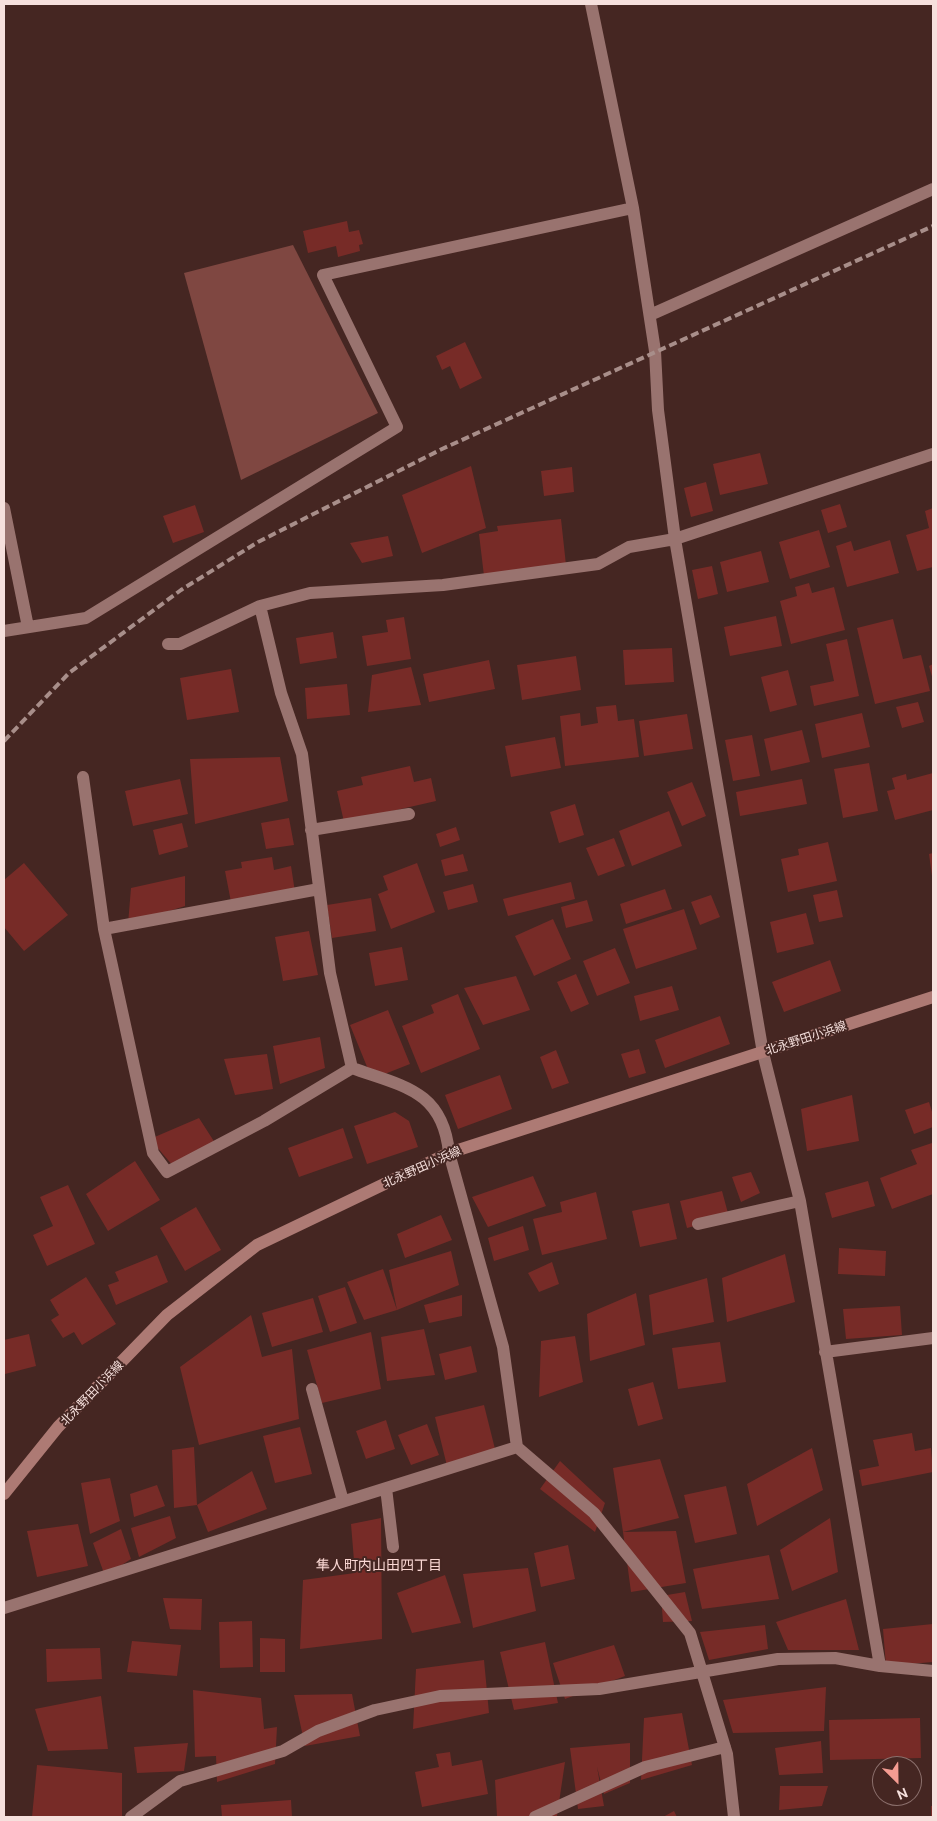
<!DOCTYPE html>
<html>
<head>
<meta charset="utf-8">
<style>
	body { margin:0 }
	#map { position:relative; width:937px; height:1821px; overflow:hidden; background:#452622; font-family:Ubuntu,sans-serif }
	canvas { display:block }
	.frame { position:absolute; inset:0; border:5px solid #f6e0dd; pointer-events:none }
	.north { position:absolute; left:872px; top:1756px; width:50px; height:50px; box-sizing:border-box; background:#452622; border:1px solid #8c706d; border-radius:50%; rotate:157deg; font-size:14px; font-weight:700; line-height:20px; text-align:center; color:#f6e0dd }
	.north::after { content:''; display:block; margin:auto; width:18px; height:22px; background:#f59c92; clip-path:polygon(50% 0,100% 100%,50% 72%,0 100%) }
</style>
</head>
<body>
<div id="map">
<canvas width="937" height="1821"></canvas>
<div class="frame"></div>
<div class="north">N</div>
</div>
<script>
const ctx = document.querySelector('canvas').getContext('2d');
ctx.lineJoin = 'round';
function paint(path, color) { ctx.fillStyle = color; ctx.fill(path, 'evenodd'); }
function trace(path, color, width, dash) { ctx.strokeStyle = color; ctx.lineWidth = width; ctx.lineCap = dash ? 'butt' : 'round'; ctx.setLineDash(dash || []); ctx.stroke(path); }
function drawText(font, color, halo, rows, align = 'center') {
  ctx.font = font + ' Ubuntu,"Noto Sans JP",sans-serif'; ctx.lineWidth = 4; ctx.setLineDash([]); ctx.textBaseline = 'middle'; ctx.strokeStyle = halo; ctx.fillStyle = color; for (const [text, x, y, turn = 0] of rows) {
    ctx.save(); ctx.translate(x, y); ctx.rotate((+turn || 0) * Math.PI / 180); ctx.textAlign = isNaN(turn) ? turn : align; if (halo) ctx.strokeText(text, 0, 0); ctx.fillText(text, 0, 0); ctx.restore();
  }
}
const green = new Path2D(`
	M293 245 378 413 241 480 184 273Z`);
const building = new Path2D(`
	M347 221 349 232 359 230 363 244 359 245 360 251 338 257 336 246 308 253 303 231Z
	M465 342 482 378 460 389 450 366 442 370 436 356Z
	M760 453 768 484 720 495 713 464Z
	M471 466 486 528 422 553 402 495Z
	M572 467 574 492 544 496 541 471Z
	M706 482 713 511 691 517 684 488Z
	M840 504 847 527 828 533 821 510Z
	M195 505 204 532 173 543 163 516Z
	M933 508V567L917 571 906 535 929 528 925 511Z
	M561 519 566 565 484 576 479 534 498 531 497 526Z
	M819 530 830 567 790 579 779 542Z
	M388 536 393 556 362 563 350 543Z
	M890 540 899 573 847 587 836 546 851 541 854 551Z
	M761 551 769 582 727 592 720 562Z
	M712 566 718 594 698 599 692 570Z
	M809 583 812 593 834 587 845 630 791 644 780 601 797 596 795 587Z
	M776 616 782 646 730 656 724 627Z
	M404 617 411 659 367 666 362 636 388 632 386 620Z
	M893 619 903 659 921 655 930 691 875 704 857 628Z
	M333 632 337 658 300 664 296 638Z
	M847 639 859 696 814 706 810 686 834 681 826 644Z
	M672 648 674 682 625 685 623 650Z
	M576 656 581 690 522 700 517 665Z
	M489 660 495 689 429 702 423 674Z
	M933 664V680L929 666Z
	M411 667 421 705 368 712 372 675Z
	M231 669 239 712 187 720 180 678Z
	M788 670 797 705 770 712 761 677Z
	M347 684 350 715 307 719 305 688Z
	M918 702 924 722 902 728 896 707Z
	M616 705 618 721 634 719 639 757 565 766 560 716 580 713 581 726 598 723 596 707Z
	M862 713 870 747 822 758 815 724Z
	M687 714 693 749 644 756 639 721Z
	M802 730 810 762 771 771 764 739Z
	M752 735 760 776 733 781 725 740Z
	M555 737 561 768 511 777 505 746Z
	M280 757 288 801 195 824 190 759Z
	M869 763 878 811 843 818 834 769Z
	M410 766 414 782 431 778 436 801 344 822 337 791 363 785 361 777Z
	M933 773V810L895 820 887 791 895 789 892 778 906 774 907 780Z
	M180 779 188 814 133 826 125 791Z
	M802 779 807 804 740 816 736 792Z
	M692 782 706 816 682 826 667 792Z
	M575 804 584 835 559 843 550 812Z
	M669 811 682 846 632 866 619 831Z
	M289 818 294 845 266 849 261 823Z
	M182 823 188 847 159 855 153 830Z
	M456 827 460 840 440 847 436 834Z
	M614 838 625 866 598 876 586 848Z
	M828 842 837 881 788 892 781 859 799 855 798 849Z
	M933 853V876H932L929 854Z
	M463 854 468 871 445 876 441 860Z
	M272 857 274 870 291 866 295 892 231 902 225 871 242 868 241 862Z
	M24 863 68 915 24 951 4 927V880Z
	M417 863 435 912 391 929 378 894 388 890 383 876Z
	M185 876V906L128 924 131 888Z
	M571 882 575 899 508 916 503 899Z
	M473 884 478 902 448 910 443 892Z
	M665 889 672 909 626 924 620 904Z
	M837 890 843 917 819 922 813 895Z
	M711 895 720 917 700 925 691 902Z
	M371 898 376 931 332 938 327 905Z
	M587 900 593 921 566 928 561 907Z
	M684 909 697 949 636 969 623 929Z
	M806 913 814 944 777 953 770 922Z
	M553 919 571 959 534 976 515 936Z
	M309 931 318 975 283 981 275 937Z
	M402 947 408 980 375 986 369 953Z
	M615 948 630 983 597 996 583 961Z
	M830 960 841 991 784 1012 772 982Z
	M576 974 589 1004 571 1012 557 982Z
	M516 976 530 1010 483 1025 464 988Z
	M672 986 679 1010 640 1021 634 996Z
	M458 994 480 1049 421 1073 402 1026 434 1013 431 1005Z
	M388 1010 410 1064 372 1079 350 1025Z
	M720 1016 730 1044 665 1068 655 1040Z
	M320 1037 325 1068 280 1084 273 1046Z
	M639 1049 646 1073 629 1078 621 1054Z
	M556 1050 569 1083 552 1089 540 1057Z
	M267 1054 273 1089 235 1095 224 1059Z
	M500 1075 512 1109 458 1129 445 1095Z
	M852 1095 859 1141 807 1151 801 1109Z
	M929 1102 933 1115V1127L914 1134 905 1110Z
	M395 1112 409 1121 418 1147 367 1164 354 1126Z
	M199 1118 217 1146 174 1167 150 1139Z
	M343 1128 353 1158 299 1177 288 1148Z
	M932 1143 933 1194 892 1209 880 1178 917 1164 911 1150Z
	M135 1161 160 1200 108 1231 86 1194Z
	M751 1172 760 1193 741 1202 732 1177Z
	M533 1176 546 1206 488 1227 472 1197Z
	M868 1181 875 1206 832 1218 825 1193Z
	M68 1185 95 1244 47 1266 33 1235 53 1226 40 1197Z
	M722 1191 729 1217 687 1228 680 1201Z
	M596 1192 607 1239 542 1255 533 1219 562 1212 560 1202Z
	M669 1203 677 1239 640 1247 632 1211Z
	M196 1207 221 1250 185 1271 160 1228Z
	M441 1215 452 1240 405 1258 397 1234Z
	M523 1226 529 1250 494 1261 488 1238Z
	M839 1248 886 1251 885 1276 838 1274Z
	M451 1251 459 1285 397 1310 389 1270Z
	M785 1254 795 1302 727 1322 722 1278Z
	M157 1255 168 1282 116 1305 108 1285 119 1281 115 1272Z
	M552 1262 559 1284 539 1292 528 1273Z
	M383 1269 397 1310 364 1320 347 1282Z
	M86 1277 116 1324 82 1345 74 1332 63 1338 51 1320 59 1315 50 1300Z
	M707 1278 714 1322 653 1335 649 1295Z
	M345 1287 357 1323 330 1332 318 1296Z
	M636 1293 645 1345 590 1361 587 1314Z
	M462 1295V1316L429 1323 424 1305Z
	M313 1298 323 1332 272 1347 262 1313Z
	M900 1306 902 1335 846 1339 843 1309Z
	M251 1315 262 1357 292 1349 299 1419 199 1445 180 1367Z
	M424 1329 435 1375 387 1381 381 1337Z
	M371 1332 381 1389 322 1403 307 1350Z
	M29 1334 36 1366 5 1374 4 1340Z
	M575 1336 583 1382 539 1397 541 1341Z
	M720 1342 726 1382 678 1389 672 1348Z
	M471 1346 477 1372 445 1380 439 1354Z
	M653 1382 663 1419 638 1426 628 1389Z
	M484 1405 496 1453 447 1466 435 1417Z
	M386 1420 395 1449 366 1459 356 1431Z
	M427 1424 439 1455 411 1465 398 1435Z
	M300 1427 312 1474 275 1483 263 1436Z
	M912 1433 915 1451 931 1448 933 1472 862 1486 859 1470 879 1466 873 1440Z
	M194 1447 197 1505 252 1471 267 1509 208 1532 197 1505 174 1508 172 1450Z
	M812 1448 823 1490 757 1526 747 1484Z
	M660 1459 679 1518 623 1532 613 1468Z
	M560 1461 605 1503 595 1532 540 1489Z
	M110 1478 120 1521 90 1534 81 1483Z
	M157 1485 165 1506 134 1517 130 1494Z
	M726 1486 737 1534 695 1543 684 1495Z
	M170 1516 176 1538 139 1557 131 1528Z
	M381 1518 382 1639 300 1649 303 1580 355 1573 351 1524Z
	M830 1518 838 1572 792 1591 780 1550Z
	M78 1524 88 1566 37 1577 27 1531Z
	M121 1529 131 1559 105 1576 93 1543Z
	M676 1531 686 1583 631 1592 623 1532Z
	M568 1545 575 1579 541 1587 534 1553Z
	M769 1555 779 1599 702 1609 693 1569Z
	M528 1568 536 1611 473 1628 463 1574Z
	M445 1575 461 1623 412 1633 397 1593Z
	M685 1592 692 1621 663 1622 661 1596Z
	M163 1598 202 1599 201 1630 170 1629Z
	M846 1599 859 1650H788L776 1622Z
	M252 1621 253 1667 220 1668 219 1622Z
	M933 1624V1662L886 1666 883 1629Z
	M765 1625 768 1649 709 1660 700 1632Z
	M260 1638 285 1639V1672H260Z
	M132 1641 181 1645 177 1676 127 1672Z
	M545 1642 558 1703 514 1710 500 1652Z
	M614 1645 625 1676 565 1699 553 1663Z
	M100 1648 102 1679 47 1682 46 1649Z
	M484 1660 489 1713 413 1729 416 1669Z
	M826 1687 824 1731 733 1733 723 1700Z
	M193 1690 261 1698 264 1729 277 1727 275 1764 217 1782 216 1756 195 1757Z
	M352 1694 360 1736 305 1746 294 1695Z
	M101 1696 108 1749 48 1751 35 1709Z
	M682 1713 692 1765 641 1780 644 1718Z
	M920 1718 921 1758 830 1760 829 1720Z
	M821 1741 823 1773 779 1775 775 1748Z
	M188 1743 184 1771 137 1773 134 1747Z
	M630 1743V1783L604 1794 597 1767 604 1806 578 1809 570 1748Z
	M450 1752 452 1766 482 1760 488 1794 422 1807 415 1772 439 1767 436 1754Z
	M565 1762 557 1816H497L495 1780Z
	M37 1765 122 1773V1817H32Z
	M780 1786H828L822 1806 779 1810Z
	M291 1800 292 1817H222L221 1805Z
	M931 1806H933V1817H931Z
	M674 1811 677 1817H663Z`);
const minor = new Path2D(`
	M591 4 633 208 655 351 658 410 675 539 763 1053 800 1201 880 1666
	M650 315 933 189
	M4 508 28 627
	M260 606 281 693 302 754 330 973 352 1068C402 1086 443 1090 449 1153L503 1347 517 1447 594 1513 690 1633 727 1754 734 1817
	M4 631 86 618 397 427 323 275 633 208
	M168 644H180L260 606 310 593 443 585 598 564 629 547 675 539 933 454
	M83 777 104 929
	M311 830 409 814
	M319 889 104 929 153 1153 167 1172 264 1121 352 1068
	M698 1224 800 1201
	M825 1352 933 1338
	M312 1389 343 1501
	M386 1488 393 1547
	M4 1608 517 1447
	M131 1817 180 1781 283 1751 318 1731 375 1710 440 1696 599 1689 778 1659 835 1658 880 1666 933 1671
	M535 1817 645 1767 725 1747`);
const secondary = new Path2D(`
	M4 1494 58 1427 167 1315 257 1245 449 1153 933 997`);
const rail = new Path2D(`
	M4 741 69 673 181 590 258 542 442 449 933 226`);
const streetNames = [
	["北永野田小浜線",806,1038,-18],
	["北永野田小浜線",422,1167,-24],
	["北永野田小浜線",92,1393,-46]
];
const neighbourhoodNames = [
	["隼人町内山田四丁目",379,1565]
];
paint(green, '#7f4741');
paint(building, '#772b27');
trace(minor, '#99736f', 12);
trace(secondary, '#ad7a74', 12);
trace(rail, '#a88e8a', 4, [8, 4]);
drawText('12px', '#f6e0dd', '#452622', streetNames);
drawText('14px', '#fbd8d4', '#452622', neighbourhoodNames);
</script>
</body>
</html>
